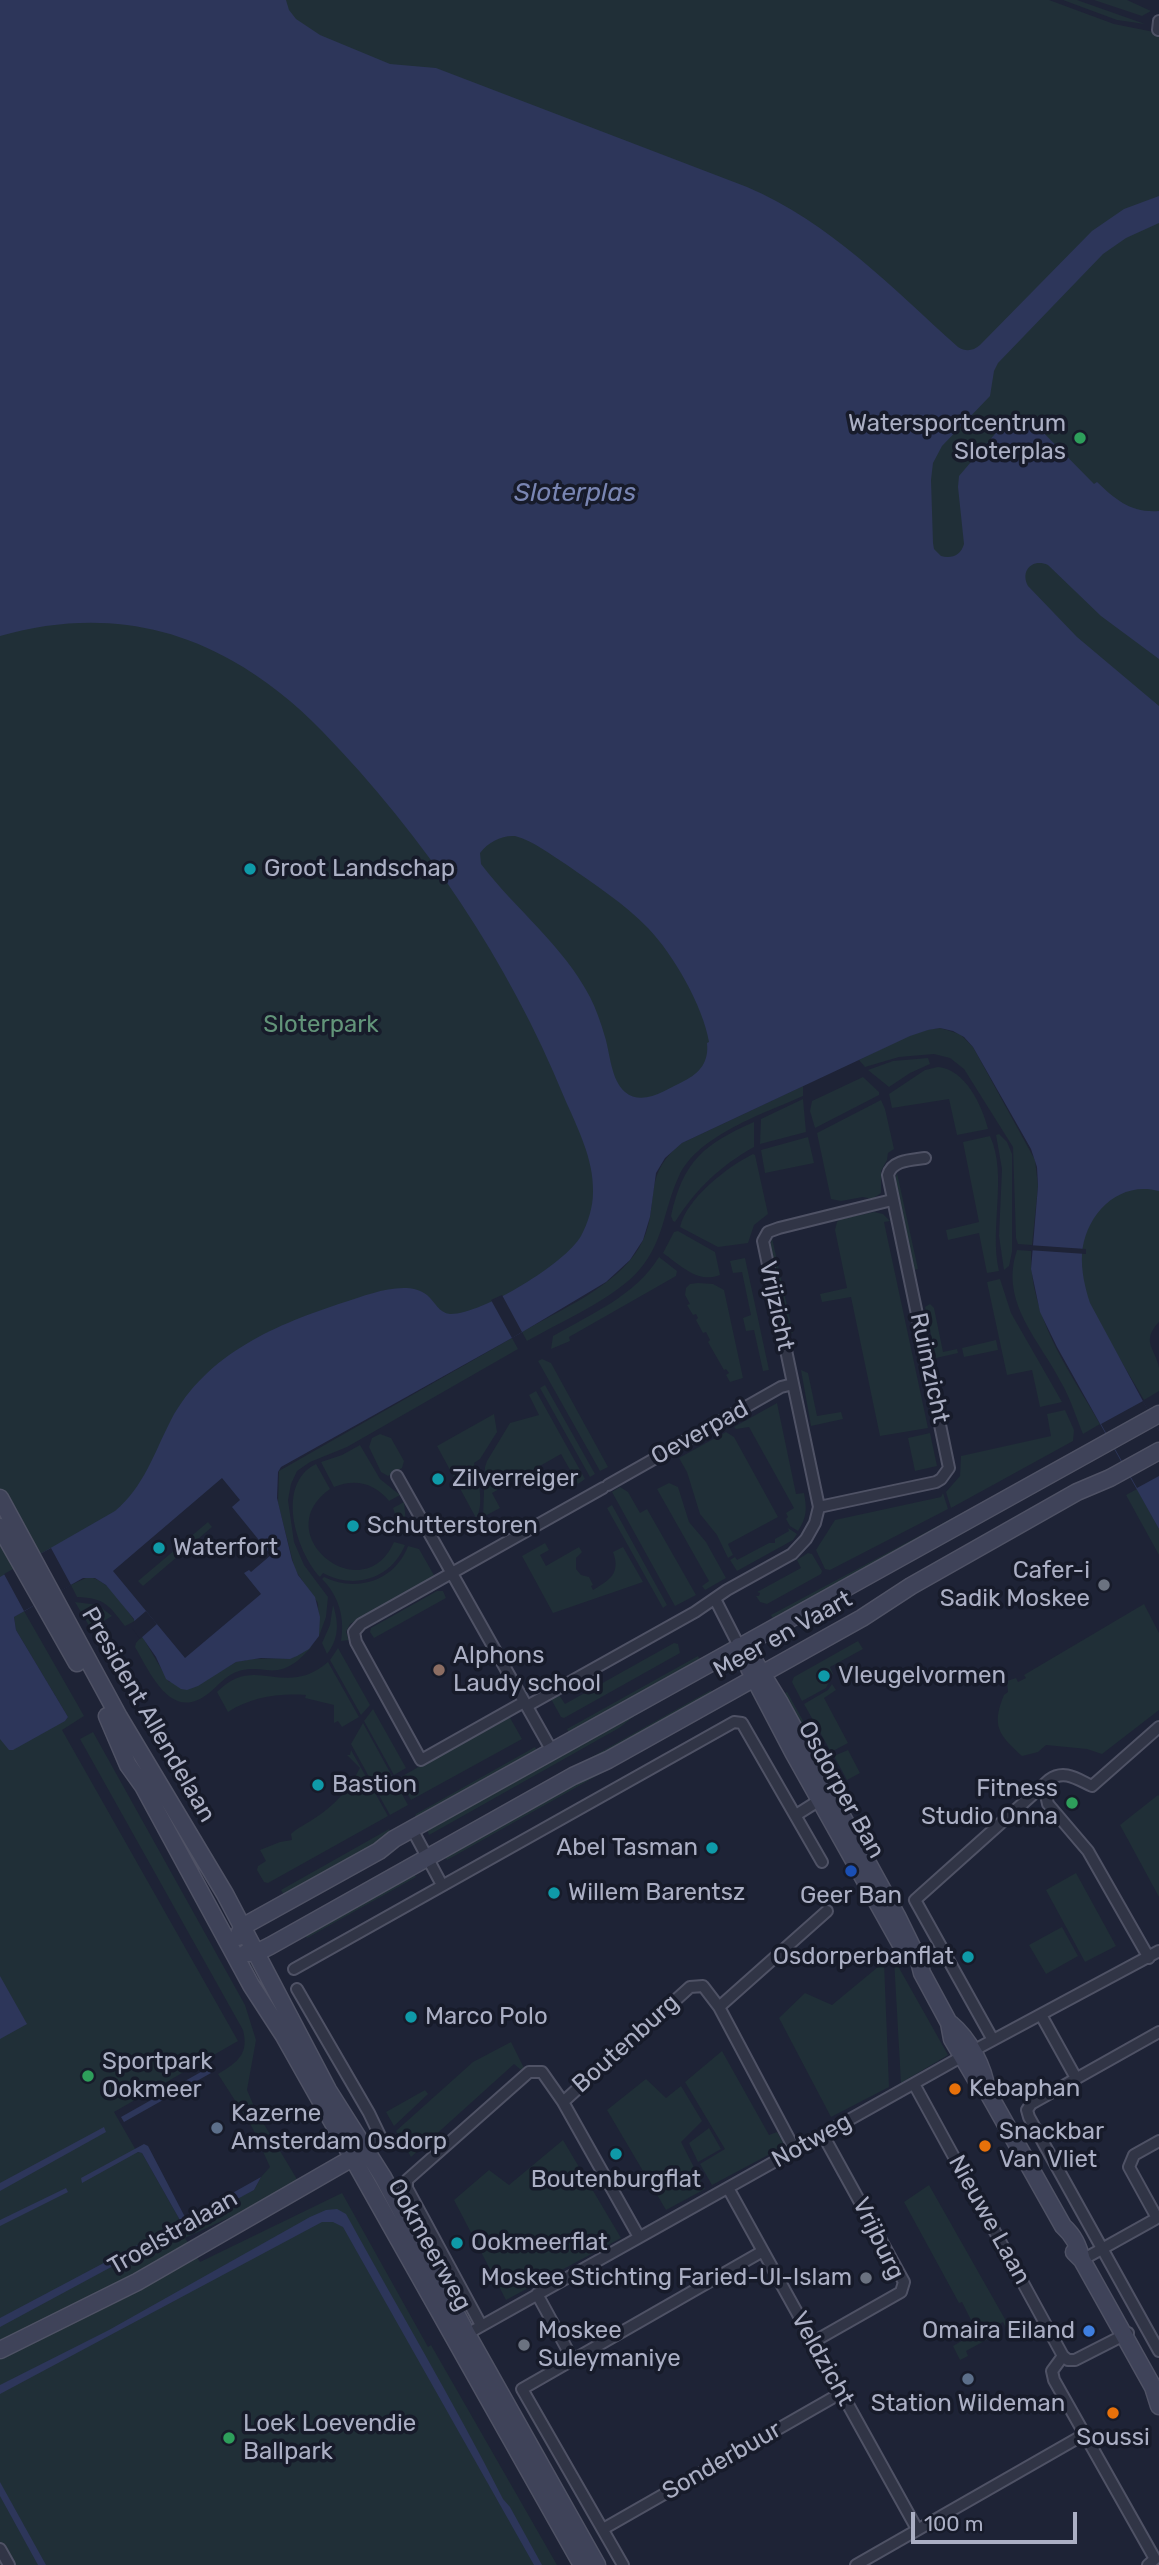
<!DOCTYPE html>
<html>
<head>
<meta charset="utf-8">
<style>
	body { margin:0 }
	#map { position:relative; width:1159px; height:2565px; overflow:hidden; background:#1e2336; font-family:Rubik,sans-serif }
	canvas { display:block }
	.scale { position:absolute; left:911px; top:2512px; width:166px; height:32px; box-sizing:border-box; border:4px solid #abafc4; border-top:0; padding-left:9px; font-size:21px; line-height:24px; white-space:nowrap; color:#abafc4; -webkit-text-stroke:5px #171b2a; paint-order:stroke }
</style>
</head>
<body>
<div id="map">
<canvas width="1159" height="2565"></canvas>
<div class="scale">100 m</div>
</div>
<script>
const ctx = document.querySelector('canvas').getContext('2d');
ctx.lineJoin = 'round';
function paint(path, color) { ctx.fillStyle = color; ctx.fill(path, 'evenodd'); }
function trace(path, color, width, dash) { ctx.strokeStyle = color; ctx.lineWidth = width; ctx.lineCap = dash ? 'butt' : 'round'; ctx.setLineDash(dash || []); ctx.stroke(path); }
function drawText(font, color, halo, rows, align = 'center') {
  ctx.font = font + ' Rubik,sans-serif'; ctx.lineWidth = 7; ctx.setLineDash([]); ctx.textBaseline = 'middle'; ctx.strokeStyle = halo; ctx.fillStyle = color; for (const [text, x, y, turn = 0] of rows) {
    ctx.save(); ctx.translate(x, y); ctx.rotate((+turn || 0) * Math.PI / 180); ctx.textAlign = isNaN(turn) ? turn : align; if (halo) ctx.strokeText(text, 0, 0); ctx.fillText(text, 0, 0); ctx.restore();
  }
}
const green = new Path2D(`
	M223 0H1049L1114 24 1159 33V769Z
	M1063 0H1077L1145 24 1117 20Z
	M1094 0H1127L1151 11 1142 16Z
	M0 502 542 778 775 1059 610 1160 573 1277 0 1593Z
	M940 1028 960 1034 973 1047 1035 1160 1038 1186 1032 1245 1018 1244 1016 1238 1013 1147 964 1069 950 1058 934 1054 899 1057 865 1067 859 1060C884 1048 912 1030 940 1028Z
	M928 1058 930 1064 910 1073 889 1087 868 1070 893 1061Z
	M938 1067C965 1069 982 1105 988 1129L957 1135 949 1099 892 1108 889 1094 925 1070Z
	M863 1077 879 1092V1095L815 1128 810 1111 812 1101Z
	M803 1086V1096C765 1113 698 1135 679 1176 664 1208 664 1241 640 1269 616 1298 560 1322 527 1341L522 1332C561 1309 614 1288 639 1248 663 1208 638 1177 682 1143Z
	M803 1099 806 1132 760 1144 761 1119Z
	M881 1100 885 1109 894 1149 888 1153 887 1160 881 1171V1193L872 1199 863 1197 841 1201 831 1199 817 1133Z
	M754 1122V1147C720 1166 696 1189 675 1222L673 1221 671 1216C683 1161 704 1144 754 1122Z
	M999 1134 1007 1142 1012 1154V1252L1009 1266 1004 1270 999 1236 1002 1169 996 1135Z
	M990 1136C1008 1175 989 1228 999 1271L987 1273 979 1233 948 1240 946 1230 979 1222 963 1142Z
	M808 1137 814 1163 765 1173 761 1150Z
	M753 1154 755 1155 768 1214 754 1225 748 1243 718 1247 680 1227C687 1198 727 1167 753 1154Z
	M1128 1166 1159 1180V1322C1140 1342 1156 1349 1159 1368 1159 1375 1159 1384 1159 1391L1144 1400 1077 1286 1074 1239Z
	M897 1173 918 1269 914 1270 895 1180Z
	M874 1212 883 1214 890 1221 884 1222 928 1428 880 1436 851 1297 822 1302 820 1294 847 1288 835 1230 837 1222 841 1219Z
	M678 1231 715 1252 720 1275C698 1284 680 1265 663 1253L674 1232Z
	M772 1238 793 1333 789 1334 770 1247Z
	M1017 1250 1031 1251C1029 1316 1069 1370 1100 1424L1083 1434C1076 1417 1071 1400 1062 1384 1040 1340 999 1303 1017 1250Z
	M659 1257 677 1271 676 1276 569 1337 570 1341 551 1349 553 1336C591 1314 635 1296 659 1257Z
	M745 1258 769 1370 763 1371 754 1330 746 1331 743 1318 751 1315 742 1272 733 1273 730 1261Z
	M1000 1279 1011 1313 1062 1402 1040 1407 1032 1370 1007 1375 987 1282Z
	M698 1283 713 1284 724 1290 743 1378 730 1382 726 1375 729 1373 726 1369 724 1370 708 1342 710 1340 706 1332 703 1333 696 1320 698 1318 696 1314 693 1315 687 1305 690 1304 685 1295 686 1288 690 1284Z
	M930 1304 934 1308 943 1352 957 1349 958 1353 936 1358 925 1307Z
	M512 1338 518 1349 347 1447 310 1462 297 1471 291 1484 288 1500 294 1542 304 1565 328 1597 326 1617 319 1636 318 1603 295 1570 278 1503 279 1471Z
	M996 1340 998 1350 964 1357 962 1348Z
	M542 1359 551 1363 608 1467 600 1471 538 1361Z
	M801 1370 808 1373 817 1416 841 1412 843 1419 811 1426Z
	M545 1385 595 1474 590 1477 540 1388Z
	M536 1391 585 1479 578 1484 561 1454 492 1493 500 1508 483 1517 485 1467 487 1461 510 1423 539 1415 529 1395Z
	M777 1403 796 1494 804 1493C807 1509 807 1517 798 1531L790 1526 786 1519 788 1517 786 1513 794 1508 749 1427 736 1429 734 1427Z
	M1065 1410 1074 1430 1073 1441 951 1508 946 1492 960 1476 961 1456 1051 1436 1047 1414Z
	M494 1414 497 1432 480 1459 474 1463C478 1478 485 1505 476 1518L437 1446Z
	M726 1432 734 1437 778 1517 728 1544 733 1555 728 1558 717 1535 700 1514 687 1472 679 1458Z
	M930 1433 937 1466 915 1471 908 1438Z
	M380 1434 391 1438 404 1461 402 1468 388 1476 381 1472 369 1447 372 1438Z
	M1093 1443 773 1619 771 1615Z
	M360 1445 380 1479 400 1495 389 1501C375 1483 355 1478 334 1487L321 1462 342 1455Z
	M316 1464 330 1489C266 1534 363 1612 394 1542L405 1545C391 1579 354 1590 323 1573L320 1577C296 1551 275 1484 316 1464Z
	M669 1483 678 1487 689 1522 706 1542 726 1578 705 1590 702 1586 709 1581 657 1489Z
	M620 1487 628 1492 640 1513 647 1509 696 1595 675 1606 612 1492Z
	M1137 1489 1159 1529V1555L1126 1495Z
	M943 1493 948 1509 830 1570 825 1569 816 1550 835 1520 941 1497Z
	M404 1502 406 1523 411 1535 408 1536 397 1533V1520L393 1508Z
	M612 1505 667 1605 663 1608 607 1508Z
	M208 1522 212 1527 143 1586 138 1581Z
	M788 1528 797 1534 793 1540 737 1571 730 1560 735 1557 737 1560 769 1543H775V1539L789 1531Z
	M545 1543 549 1550 540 1555 546 1566 579 1547 582 1552 576 1558V1569L581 1575 589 1577 593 1585 591 1586 593 1590C610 1580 621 1573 613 1552L623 1547 643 1582 553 1613 522 1556Z
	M408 1546 419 1549 435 1577 350 1624 346 1632 349 1640 341 1641C345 1618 339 1596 322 1579L324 1577C356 1593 395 1581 408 1546Z
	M808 1553 812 1554 822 1571 821 1574 767 1604 760 1602 756 1596H759L760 1593 757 1592 801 1568 797 1560Z
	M88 1577C108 1579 123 1605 135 1621L125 1626C109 1606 106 1598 77 1597L71 1585Z
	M437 1591H443L446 1598 374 1638 370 1632 371 1628Z
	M75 1602 98 1605 112 1616 91 1629Z
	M1144 1604 1159 1633V1710L1102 1754 1087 1749 1046 1745 1038 1752 1022 1756C999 1735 991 1726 1004 1695L1008 1692 1007 1681 1016 1678 1018 1682 1026 1678 1024 1675Z
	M333 1605C339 1623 339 1639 327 1654L322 1643 330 1625Z
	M24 1611 84 1716 62 1730 238 2041 114 2112 137 2152 142 2153 181 2222 254 2190 261 2177 270 2167 252 2127 218 2074C238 2062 249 2054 243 2030L80 1739 93 1732 245 2005 256 2040 247 2090 256 2111 298 2181 265 2201 185 2238 200 2262 342 2193 428 2347 431 2345 557 2565H0V1635L65 1721 68 1717 16 1630 14 1617Z
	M142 1636 169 1682 221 1671 236 1662 251 1659 292 1658 312 1646C300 1660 287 1673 266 1670 257 1669 249 1668 239 1671 226 1675 219 1685 209 1693 171 1724 150 1672 135 1647L136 1643Z
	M858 1641 863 1649 830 1667 833 1674 828 1676 830 1680 826 1688 802 1701 792 1682 794 1677Z
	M674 1643 678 1644 680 1653 564 1718 561 1717 551 1699 559 1695 565 1704Z
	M338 1648 370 1705 361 1715 330 1660Z
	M698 1656 702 1664 571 1737 567 1729Z
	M328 1662 359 1717 342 1727 338 1721 334 1723V1705L305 1698 306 1695C278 1693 251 1697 228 1712L217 1692C255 1652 284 1700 328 1662Z
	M832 1684 836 1690 824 1698 848 1743 831 1752 804 1704 828 1690Z
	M711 1690 713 1693 435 1845Z
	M787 1692 830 1769 824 1773 783 1694Z
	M726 1699 728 1702 447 1860 443 1853Z
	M373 1709 406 1768 394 1775 364 1721Z
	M642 1710 619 1728 429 1835 427 1830Z
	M509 1716 522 1739 411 1800 399 1778Z
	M363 1723 392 1776 374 1786 351 1744Z
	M535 1747 539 1755 416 1822 414 1819 416 1814Z
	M351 1750 388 1816 268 1883 264 1882 257 1870 258 1866 266 1861 260 1850 280 1842 292 1840 291 1834C298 1827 307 1824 315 1818 334 1806 349 1789 360 1768L347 1755H350Z
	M848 1750 860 1773 847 1780 834 1756Z
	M393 1778 408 1805 390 1815 375 1788Z
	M1158 1795 1159 1796V1897L1120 1825Z
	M389 1829 393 1836 285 1897 281 1890Z
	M412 1870 416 1877 307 1938 303 1932Z
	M1076 1873 1116 1946 1085 1962 1046 1890Z
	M1062 1927 1078 1956 1046 1974 1029 1945Z
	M894 1959 948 2055 901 2083Z
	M884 1962 889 2087 831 2117 779 2018 805 1993 832 2005Z
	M511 2042 524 2068 521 2070 514 2064 411 2157 396 2131 473 2062Z
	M722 2051 769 2135 777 2132 785 2146 712 2185 700 2164 725 2149 685 2082Z
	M646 2079 666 2098 681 2086 702 2121 681 2142 705 2189 666 2210 607 2110Z
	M425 2090 428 2094 394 2126 386 2112Z
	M709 2128 721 2149 698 2162 689 2143Z
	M563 2140 621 2238 506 2300 454 2200 489 2170 509 2185Z
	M929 2185 1010 2328 1007 2330 1003 2322 996 2326 999 2333 966 2351 968 2356 960 2360 953 2346 977 2332 962 2302 959 2303 904 2202Z`);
const water = new Path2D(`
	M0 0H286L289 10 296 19 320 35 390 64 436 68 747 187C831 223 891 287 958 347 966 352 973 351 980 345L1092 231 1124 209 1159 196V223L1126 238 1103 254 998 363 994 371 990 396 942 446 933 463 931 480 933 543 934 549 941 556C952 559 961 555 964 544L958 487 959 476 1006 421 1022 415 1030 419 1094 484 1097 482C1116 500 1131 513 1159 511V659L1101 616 1048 565C1032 558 1020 571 1028 586L1077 637 1159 706V1191C1118 1180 1085 1215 1082 1254 1081 1270 1085 1288 1090 1303L1159 1431V1529L1057 1347 1040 1312 1031 1269 1038 1186 1037 1167 1031 1149 973 1047 964 1037 953 1031 940 1028 928 1030 910 1036 682 1143 665 1158 656 1173 650 1217 643 1240 630 1260 606 1282 519 1334 281 1467 278 1472 277 1498 292 1560 298 1575 315 1597 320 1617 319 1636 309 1649 297 1656 290 1659 261 1658 236 1662 198 1686 187 1690 181 1689 166 1679 156 1657 135 1627 134 1619 106 1585 95 1578H83L14 1617 16 1630 68 1717 65 1721 13 1750H9L0 1739V1577L115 1511C144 1487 154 1453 171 1420 207 1353 277 1324 345 1302 368 1295 406 1279 427 1295 435 1302 439 1313 450 1314 481 1315 566 1263 581 1236 588 1223 593 1207 593 1192 594 1159 577 1127 564 1097 509 962 424 836 322 731 295 703 265 679 231 660 159 619 80 613 0 636ZM515 836C534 841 551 855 567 865 594 884 625 904 648 928 673 954 703 1006 709 1042L707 1043C709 1062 700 1073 684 1081 667 1089 643 1107 625 1092 611 1080 610 1053 605 1037 601 1023 596 1009 590 997 563 945 516 910 481 864L480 853C488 842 502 835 515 836ZM222 1478 240 1500 232 1507 271 1555 251 1572 249 1570 244 1573 261 1594 185 1658 113 1571Z
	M0 1976 27 2024 0 2039Z
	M208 2068 211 2073 124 2122 121 2117Z
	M104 2127 106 2132 0 2191V2183Z
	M144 2144 148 2146 186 2219 261 2177 254 2190 0 2327V2318L181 2222 142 2153 138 2152 82 2183 81 2178Z
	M66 2188 68 2192 0 2226V2220Z
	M337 2209 346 2214C398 2309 454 2402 503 2499L510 2507 542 2565H534L343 2227 333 2222H322L0 2394V2385L109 2330 310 2217 326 2210Z
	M0 2482 46 2565H38L0 2496Z`);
const pier = new Path2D(`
	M1028 1245 1086 1249V1254L1028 1250Z
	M502 1295 522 1332 512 1338 491 1300Z
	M1143 1401 1159 1431V1476L1137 1488 1101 1424Z
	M51 1548 71 1585 24 1611 4 1574Z
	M146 1611 157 1624 140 1639 132 1628V1623Z`);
const street = new Path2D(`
	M1158 30 1159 21
	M397 1476 552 1751
	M608 1485 781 1387 793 1384
	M819 1507 936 1482 941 1479 949 1468 888 1175C892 1160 911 1160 925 1158
	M715 1599 739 1646
	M524 1702 421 1760 356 1642 354 1632 361 1624 603 1488
	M527 1706 695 1612 727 1590 792 1554 806 1539 815 1523 819 1507 763 1241 768 1232 779 1228 892 1200
	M1044 1786 1048 1804 1088 1851 1149 1958
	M796 1815 823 1798
	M412 1829 442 1885
	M294 1969 734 1722 742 1723 822 1862
	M297 1989 369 2113 382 2140 367 2151
	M1041 2015 1076 2078
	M1159 2032 1031 2104 1027 2110 1029 2117 1159 2351
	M993 2040 915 1900 1049 1780C1064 1769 1077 1779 1092 1786L1159 1727
	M914 2084 1063 2356 1068 2360H1075L1128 2333
	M795 2150 719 2007 827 1911
	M728 2188 917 2529
	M1157 2218 1129 2167 1134 2155 1159 2141
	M639 2237 563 2102 690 1987 703 1986 719 2007
	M1082 2260 1159 2217
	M537 2294 573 2360
	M481 2325 407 2188V2180L529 2072H542L563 2102
	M467 2334 954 2061 1159 1951
	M813 2342 901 2292 904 2282 823 2135
	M1063 2356 1052 2371 1054 2380 1155 2559 1148 2565
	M603 2529 841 2393
	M0 2549 9 2565
	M623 2565 522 2389 763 2251
	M856 2565 1085 2434`);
const secondary = new Path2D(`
	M0 1498 119 1717 225 1894 328 2090 383 2177 467 2334 597 2565
	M0 1527 77 1663
	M739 1646 753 1659 780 1703 897 1916 919 1961 922 1973 949 2023 952 2039 978 2083 987 2091
	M749 1668 793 1752 900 1943
	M107 1716 128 1765 143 1786 251 1985 284 2036 582 2565
	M238 1937 242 1927 379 1851 394 1839 1159 1414
	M246 1953H256L270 1946 573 1776 608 1760 862 1618 911 1586 1077 1492 1110 1478 1159 1451
	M951 2024C969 2039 984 2067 987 2091L1063 2226C1074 2236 1078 2245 1082 2260
	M1074 2252 1082 2260 1153 2387 1159 2406
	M0 2350 137 2282 361 2153`);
const markers = [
	[1080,438,7,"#2e9e5b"],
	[250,869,7,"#0f9aa8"],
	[438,1479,7,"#0f9aa8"],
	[353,1526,7,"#0f9aa8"],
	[159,1548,7,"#0f9aa8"],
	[1104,1585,7,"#6b7280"],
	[439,1670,7,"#8d6e63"],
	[824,1676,7,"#0f9aa8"],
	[318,1785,7,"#0f9aa8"],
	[1072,1803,7,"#2e9e5b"],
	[712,1848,7,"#0f9aa8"],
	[851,1871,7,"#1a4fb4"],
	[554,1893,7,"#0f9aa8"],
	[968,1957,7,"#0f9aa8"],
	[411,2017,7,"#0f9aa8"],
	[88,2076,7,"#2e9e5b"],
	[955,2089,7,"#e8710a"],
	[217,2128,7,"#5c6f8a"],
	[985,2146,7,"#e8710a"],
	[616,2154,7,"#0f9aa8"],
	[457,2243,7,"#0f9aa8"],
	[866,2278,7,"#6b7280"],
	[1089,2331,7,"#3f7fe0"],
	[524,2345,7,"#6b7280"],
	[968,2379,7,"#5c6f8a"],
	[1113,2413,7,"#e8710a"],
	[229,2438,7,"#2e9e5b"]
];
const poiNames = [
	["Watersportcentrum",1066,424,"right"],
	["Sloterplas",1066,452,"right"],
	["Groot Landschap",264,869],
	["Zilverreiger",452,1479],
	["Schutterstoren",367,1526],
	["Waterfort",173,1548],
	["Cafer-i",1090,1571,"right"],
	["Sadik Moskee",1090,1599,"right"],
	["Alphons",453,1656],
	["Laudy school",453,1684],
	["Vleugelvormen",838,1676],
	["Bastion",332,1785],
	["Fitness",1058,1789,"right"],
	["Studio Onna",1058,1817,"right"],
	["Abel Tasman",698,1848,"right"],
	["Willem Barentsz",568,1893],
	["Geer Ban",851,1896,"center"],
	["Osdorperbanflat",954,1957,"right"],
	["Marco Polo",425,2017],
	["Sportpark",102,2062],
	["Ookmeer",102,2090],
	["Kebaphan",969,2089],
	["Kazerne",231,2114],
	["Amsterdam Osdorp",231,2142],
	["Snackbar",999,2132],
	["Van Vliet",999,2160],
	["Boutenburgflat",616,2180,"center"],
	["Ookmeerflat",471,2243],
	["Moskee Stichting Faried-Ul-Islam",852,2278,"right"],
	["Moskee",538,2331],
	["Suleymaniye",538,2359],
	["Omaira Eiland",1075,2331,"right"],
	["Station Wildeman",968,2404,"center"],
	["Loek Loevendie",243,2424],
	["Ballpark",243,2452],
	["Soussi",1113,2438,"center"]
];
const parkNames = [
	["Sloterpark",321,1025]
];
const streetNames = [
	["Vrijzicht",776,1306,78],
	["Ruimzicht",929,1368,78],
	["Oeverpad",700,1433,-29],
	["Meer en Vaart",783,1635,-29],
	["President Allendelaan",148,1715,60],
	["Osdorper Ban",841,1790,61],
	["Boutenburg",626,2044,-42],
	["Notweg",812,2141,-29],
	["Nieuwe Laan",989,2220,61],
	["Troelstralaan",173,2233,-30],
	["Vrijburg",878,2239,64],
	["Ookmeerweg",429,2245,61],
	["Veldzicht",822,2359,61],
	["Sonderbuur",722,2461,-30]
];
const waterNames = [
	["Sloterplas",575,493]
];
paint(green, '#202f37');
paint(water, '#2d365a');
paint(pier, '#1e2336');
trace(street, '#4f5265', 14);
trace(secondary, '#4f5265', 19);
trace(street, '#313546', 10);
trace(secondary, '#3f4359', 16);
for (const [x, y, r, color] of markers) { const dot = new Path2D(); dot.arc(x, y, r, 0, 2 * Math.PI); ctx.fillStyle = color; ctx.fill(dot); trace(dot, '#171b2a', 2.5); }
drawText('24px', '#abafc4', '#171b2a', poiNames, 'left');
drawText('24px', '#629479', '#171b2a', parkNames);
drawText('24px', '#abafc4', '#171b2a', streetNames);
drawText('italic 26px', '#7985b2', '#171b2a', waterNames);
</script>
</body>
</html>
